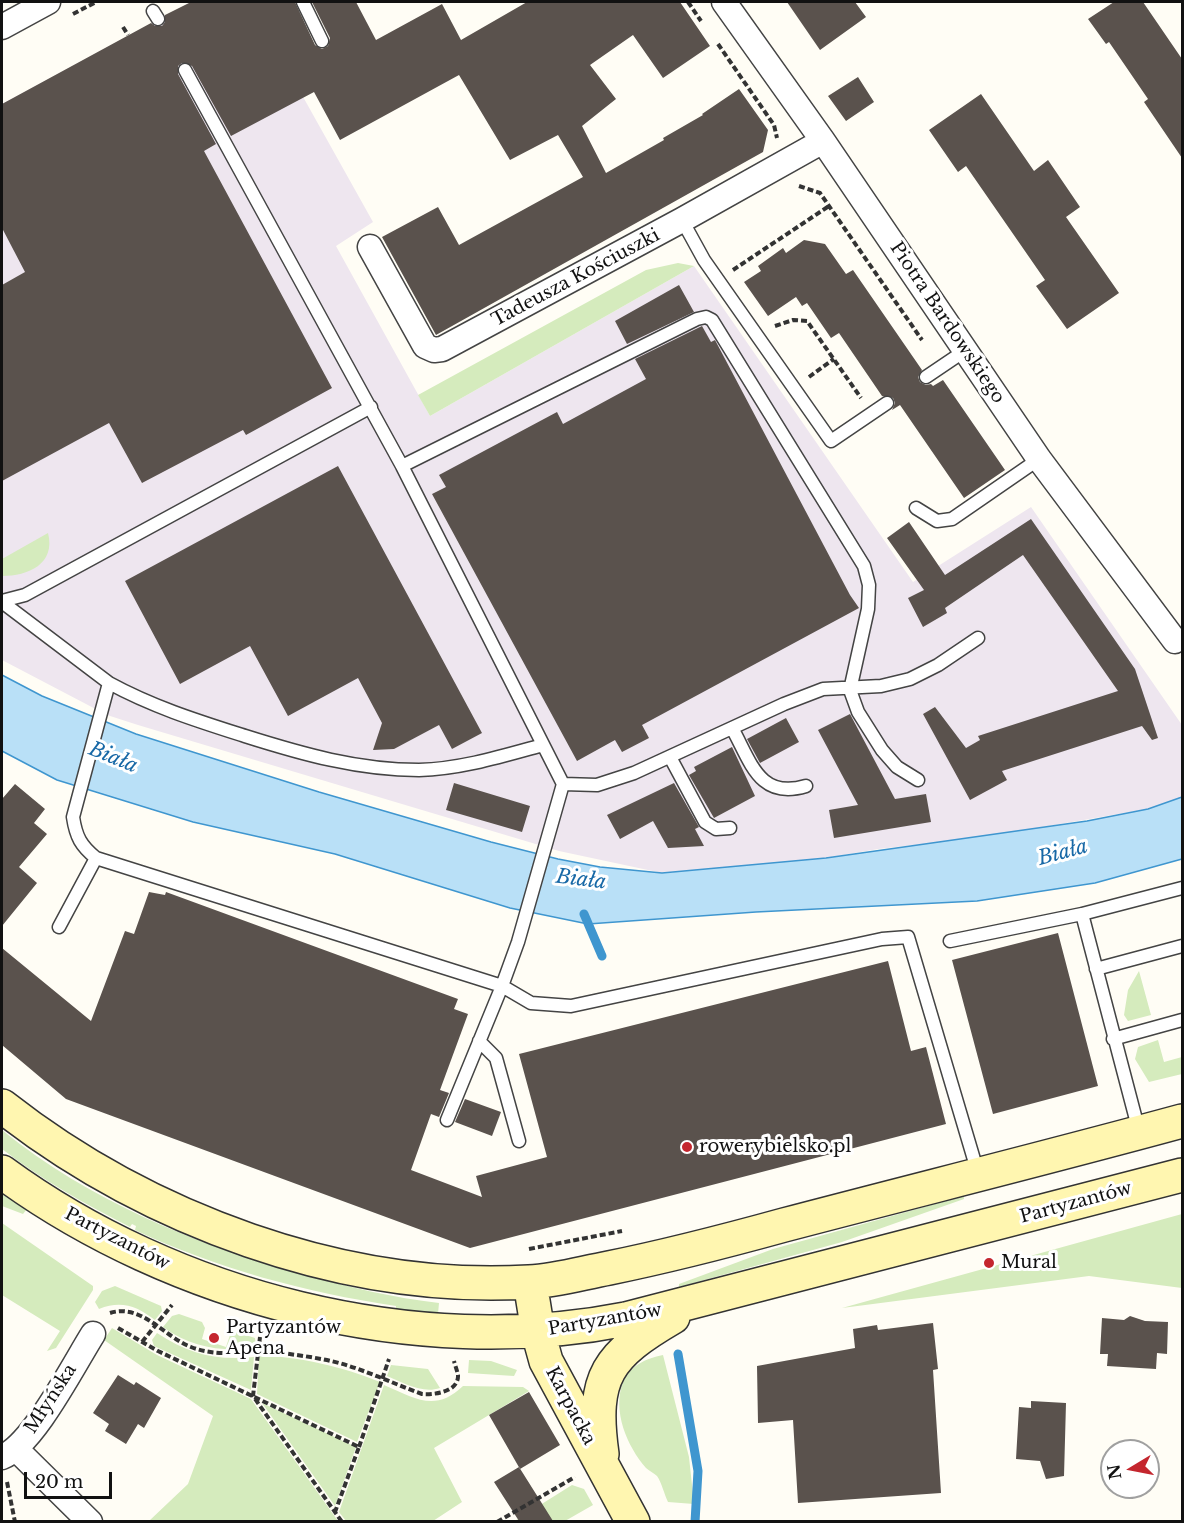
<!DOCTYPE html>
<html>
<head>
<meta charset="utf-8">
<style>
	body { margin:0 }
	#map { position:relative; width:1184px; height:1523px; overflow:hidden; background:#fffdf5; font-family:"Libre Baskerville",serif }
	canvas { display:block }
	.frame { position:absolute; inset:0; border:3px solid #111; pointer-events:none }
	.north { position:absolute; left:1100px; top:1439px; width:60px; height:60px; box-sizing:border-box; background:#fff; border:2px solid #a0a0a0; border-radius:50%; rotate:260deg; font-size:16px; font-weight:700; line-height:24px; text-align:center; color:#111 }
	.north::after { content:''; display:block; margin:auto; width:21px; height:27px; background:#c4262e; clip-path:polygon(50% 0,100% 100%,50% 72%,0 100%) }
	.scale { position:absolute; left:24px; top:1472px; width:88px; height:27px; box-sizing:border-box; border:3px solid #111; border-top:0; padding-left:8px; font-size:18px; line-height:21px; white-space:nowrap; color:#111; -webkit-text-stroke:4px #fff; paint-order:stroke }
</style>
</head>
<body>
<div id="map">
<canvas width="1184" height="1523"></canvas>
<div class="frame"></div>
<div class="north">N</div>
<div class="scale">20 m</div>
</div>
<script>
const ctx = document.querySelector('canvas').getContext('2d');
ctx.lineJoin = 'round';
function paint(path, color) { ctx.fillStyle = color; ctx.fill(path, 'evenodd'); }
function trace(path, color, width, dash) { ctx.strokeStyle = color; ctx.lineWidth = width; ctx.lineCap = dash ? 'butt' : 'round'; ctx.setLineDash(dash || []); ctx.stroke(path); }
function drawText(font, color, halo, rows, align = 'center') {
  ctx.font = font + ' "Libre Baskerville",serif'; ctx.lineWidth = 6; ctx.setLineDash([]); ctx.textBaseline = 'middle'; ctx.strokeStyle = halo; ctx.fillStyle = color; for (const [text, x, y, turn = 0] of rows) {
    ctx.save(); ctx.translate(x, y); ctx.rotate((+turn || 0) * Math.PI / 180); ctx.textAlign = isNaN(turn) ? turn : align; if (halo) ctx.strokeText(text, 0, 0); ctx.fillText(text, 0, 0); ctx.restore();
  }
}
const industrial = new Path2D(`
	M191 2H250L373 222 336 246 430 416 694 266 913 582 1031 507 1182 725V797L1148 809 978 838 878 849 826 858 662 873 559 851 138 725 107 715 2 660V104Z`);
const green = new Path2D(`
	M678 263 694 266 430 416 418 395 646 270Z
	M48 533C56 564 28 576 2 576V559Z
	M1139 971 1151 1015 1128 1021 1124 1015 1128 990Z
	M1158 1040 1164 1062 1182 1057V1074L1149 1082 1135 1059 1138 1047Z
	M2 1130C91 1202 195 1244 305 1275 349 1287 394 1298 439 1303L438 1314 396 1309V1306C304 1292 218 1269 135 1230L136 1226 132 1224 130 1227C85 1204 42 1180 2 1149Z
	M2 1192 27 1209 23 1214 2 1206Z
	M964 1196V1199L842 1242 679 1287V1284L773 1249Z
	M1182 1214V1288L1089 1276 842 1308Z
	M2 1223 93 1286V1290L56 1348 47 1351 60 1331 2 1295Z
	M115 1286 161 1306 162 1311 155 1320C137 1306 121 1300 99 1309L95 1302 102 1291Z
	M179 1314 202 1322 205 1328 202 1339 226 1347 230 1335 236 1332 255 1338 256 1348C222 1352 192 1348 163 1327L172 1316Z
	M112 1328 157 1355 251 1399 338 1521H149L188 1484 213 1416 104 1340Z
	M157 1333C189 1354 216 1361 254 1357L251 1390 154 1346 152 1340Z
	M663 1355 689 1457 694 1504 668 1502C664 1494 662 1483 657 1476 654 1473 649 1471 646 1468 627 1446 612 1411 623 1382 631 1365 645 1359 663 1355Z
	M259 1356C299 1356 343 1367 380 1382L357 1442 257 1394Z
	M469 1360 491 1361 517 1370 514 1376 468 1373Z
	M391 1365 428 1369 440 1388C422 1394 404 1383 387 1376Z
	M384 1385C415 1398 435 1413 463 1386L523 1387 529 1391 434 1448 462 1502 433 1521H346L339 1512Z
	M262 1403 356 1447 335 1506Z
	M572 1485 584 1489 593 1505 565 1521 513 1522Z`);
const water = new Path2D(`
	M2 675 42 696 136 734 319 792 491 842 558 859 600 867 662 873 826 858 1087 821 1148 809 1182 797V859L1095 883 977 901 756 912 588 924 510 908 335 854 193 822 57 780 2 751Z`);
const stream = new Path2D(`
	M584 914 602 956
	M678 1354 698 1471 695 1522`);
const building = new Path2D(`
	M191 2H295L315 45 322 49 328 46 330 38 312 2H356L376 40 442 4 461 40 527 2H680L710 46 663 78 633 35 590 65 616 99 582 126 606 173 664 140 663 138 703 115 702 114 739 89 768 130 763 152 436 335 382 237 438 207 459 245 583 177 558 135 510 160 459 75 340 140 314 92 231 136 192 66 182 63 178 66V74L216 144 204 151 332 388 246 435 243 430 142 483 109 423 2 481V285L25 272 2 228V104L151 23 155 26H162L165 22V15Z
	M787 2H855L866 17 820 50Z
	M1114 2H1143L1182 59V158L1144 102 1148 99 1109 42 1106 44 1088 19Z
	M858 77 874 102 846 121 828 96Z
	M981 94 1034 171 1048 160 1080 207 1066 217 1119 293 1067 329 1036 286 1045 280 966 166 958 172 929 130Z
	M804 240 825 244 846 274 853 270 922 370 918 377 920 382 926 385 931 384 933 386 943 380 1005 470 964 498 900 405 892 410 895 403 893 398 882 396 839 333 831 338 807 303 802 306 796 297 768 316 744 282 761 271 758 266 783 248 786 253Z
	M679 285 694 312 627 344 615 321Z
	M702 326 711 342 715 340 850 595 859 608 642 725 649 738 622 752 615 740 577 761 432 494 446 487 439 475 557 412 563 424 646 379 635 359Z
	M338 466 482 733 452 749 439 725 394 749 373 750 382 723 358 678 288 716 250 646 180 684 125 581Z
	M1031 519 1135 669 1158 738 1152 740 1142 726 1002 771 1007 780 970 800 923 714 935 707 966 748 980 740 978 736 1118 691 1023 555 945 608 947 613 923 627 908 598 924 590 887 538 909 522 945 575Z
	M850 714 895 799 926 794 931 822 834 838 829 810 858 805 818 730Z
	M786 718 799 742 760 763 747 739Z
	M732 747 755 796 714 818 689 775 696 771 694 767Z
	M454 783 530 806 522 832 446 810Z
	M674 783 699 827 695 829 704 846 668 848 653 821 620 839 607 815Z
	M15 784 45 809 34 823 47 834 19 867 37 883 2 926V799Z
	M149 892 165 895 166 892 458 999 454 1009 468 1014 440 1090 449 1093 439 1117 431 1114 411 1170 482 1197 476 1176 547 1157 519 1054 888 961 911 1051 926 1047 946 1124 470 1248 66 1099 2 1045V948L91 1021 125 931 134 934Z
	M1058 933 1098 1086 993 1114 952 960Z
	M465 1099 501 1112 492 1136 455 1122Z
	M1130 1316 1145 1321 1168 1322 1167 1354 1157 1353 1156 1369 1107 1366 1108 1354H1100L1102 1318 1124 1320Z
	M933 1323 938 1369 933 1370 941 1493 798 1503 793 1420 758 1423 757 1366 855 1348 853 1329 877 1325 878 1330Z
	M118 1375 134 1385 136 1382 161 1398 144 1428 138 1424 126 1444 105 1431 109 1424 93 1413Z
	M529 1392 560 1445 520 1469 489 1415Z
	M1031 1401 1066 1403 1064 1476 1046 1479 1040 1461 1016 1459 1019 1407 1031 1408Z
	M519 1467 553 1521H519L494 1482Z`);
const path = new Path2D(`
	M688 2 701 21
	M73 14 96 2
	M123 27 128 35
	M718 44 774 125 777 138
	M799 186 820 193 922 340
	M733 270 829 206
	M775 326 793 320 807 321 861 398
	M809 377 834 359
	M529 1249 622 1231
	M110 1313C142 1303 164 1337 191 1347 222 1359 250 1349 282 1353 304 1356 328 1359 349 1366 374 1374 397 1385 422 1394 434 1395 459 1392 458 1375 457 1370 455 1365 454 1361
	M118 1328 158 1351 359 1447 335 1512
	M260 1337 253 1396 342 1522
	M142 1342 172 1305
	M359 1447 389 1359
	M7 1482 15 1522
	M497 1522 575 1477`);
const lane = new Path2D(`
	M303 2 322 41
	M153 11 158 19
	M185 70 402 466 563 784 518 942 502 986 531 1003 571 1006 882 939 908 937 978 1173
	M682 220 704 260 831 441 887 403
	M926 377 966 350
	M402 466 697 319 706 317 712 320 864 566 869 585 868 609 850 690 858 712 882 750 897 767 918 780
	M916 508 937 521 952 519 1039 459
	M2 601 25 595 371 407
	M2 602 109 683 73 817C76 837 81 846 96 858L502 986 447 1120
	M109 683C153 707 198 721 245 736 302 754 358 770 419 770 461 769 503 756 543 745
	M732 728C751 762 759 800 806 786
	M670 757 705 822 716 829 730 828
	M563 784 597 785 634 773 784 704 823 689 881 686 910 679 938 665 978 638
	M1082 914 1139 1131
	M59 927 96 858
	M950 941 1082 914 1182 888
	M1096 969 1182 946
	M1113 1039 1182 1020
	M479 1041 496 1058 519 1141`);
const street = new Path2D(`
	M724 2 823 141 1039 459 1175 641
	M2 27 48 2
	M370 247 425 346 434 350 442 349 682 220 823 141
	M16 1449 90 1522
	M2 1457C33 1445 74 1364 93 1334`);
const secondary = new Path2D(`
	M2 1106C146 1219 343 1293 529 1282 556 1281 582 1273 609 1268 668 1256 726 1241 784 1225 917 1190 1050 1157 1182 1121
	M2 1172C174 1298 415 1361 626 1319L1182 1175
	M530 1282 538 1332 546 1361 633 1522
	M602 1454C591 1376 608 1355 673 1317`);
const markers = [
	[687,1147,6,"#c4262e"],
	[989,1263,6,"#c4262e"],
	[214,1338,6,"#c4262e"]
];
const streetNames = [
	["Tadeusza Kościuszki",576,278,-28],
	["Piotra Bardowskiego",947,323,56],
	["Partyzantów",1076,1203,-15],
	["Partyzantów",117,1239,27],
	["Partyzantów",605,1320,-10],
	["Młyńska",51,1399,-57],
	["Karpacka",570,1406,62]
];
const poiNames = [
	["rowerybielsko.pl",699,1147],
	["Mural",1001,1263],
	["Partyzantów",226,1328],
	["Apena",226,1349]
];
const waterNames = [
	["Biała",113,758,22],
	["Biała",1063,853,-15],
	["Biała",581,880,7]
];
paint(industrial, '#eee6ef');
paint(green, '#d5ebbd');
paint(water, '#b9e0f7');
trace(water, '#3f96cf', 1.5);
trace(stream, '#3f96cf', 9);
paint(building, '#5a524d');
trace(lane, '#444', 15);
trace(street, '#444', 27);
trace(secondary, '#333', 36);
trace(path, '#333', 4, [6, 3]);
trace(lane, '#fff', 12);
trace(street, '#fff', 24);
trace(secondary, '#fff6b0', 33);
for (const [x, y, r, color] of markers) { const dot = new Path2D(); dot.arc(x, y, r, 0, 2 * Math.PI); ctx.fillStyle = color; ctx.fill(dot); trace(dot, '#fff', 2); }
drawText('18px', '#111', '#fff', streetNames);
drawText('18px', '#111', '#fff', poiNames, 'left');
drawText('italic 20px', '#1768a6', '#fff', waterNames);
</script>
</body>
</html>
